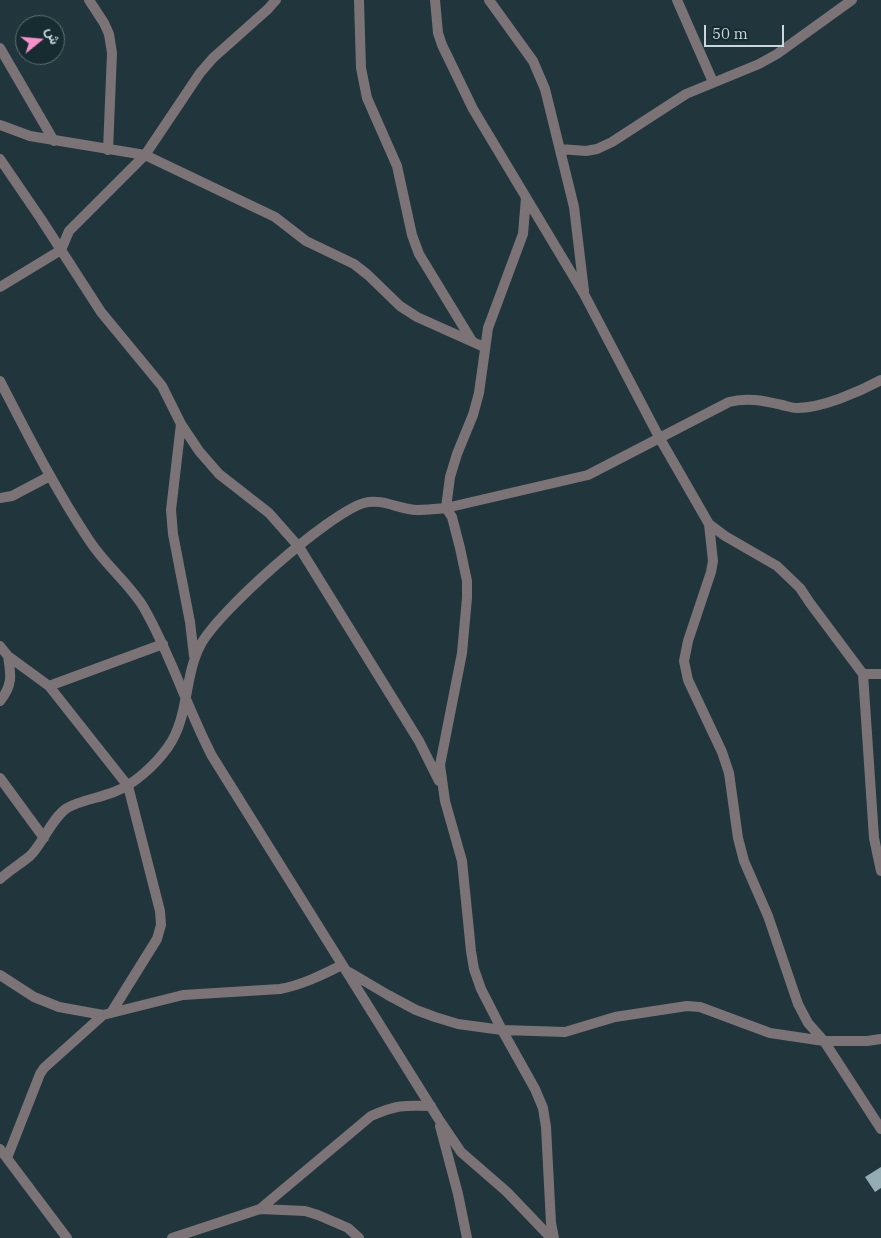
<!DOCTYPE html>
<html>
<head>
<meta charset="utf-8">
<style>
	body { margin:0 }
	#map { position:relative; width:881px; height:1238px; overflow:hidden; background:#21363c; font-family:"IBM Plex Serif",Vazirmatn,serif }
	canvas { display:block }
	.north { position:absolute; left:15px; top:15px; width:50px; height:50px; box-sizing:border-box; background:#172c31; border:1px solid #5f7075; border-radius:50%; rotate:73deg; font-size:14px; font-weight:700; line-height:20px; text-align:center; color:#cbd7db }
	.north::after { content:''; display:block; margin:auto; width:18px; height:22px; background:#f890cb; clip-path:polygon(50% 0,100% 100%,50% 72%,0 100%) }
	.scale { position:absolute; left:704px; top:25px; width:80px; height:22px; box-sizing:border-box; border:2px solid #cbd7db; border-top:0; padding-left:6px; font-size:15px; line-height:18px; white-space:nowrap; color:#cbd7db; -webkit-text-stroke:4px #172c31; paint-order:stroke }
</style>
</head>
<body>
<div id="map">
<canvas width="881" height="1238"></canvas>
<div class="north">ش</div>
<div class="scale">50 m</div>
</div>
<script>
const ctx = document.querySelector('canvas').getContext('2d');
ctx.lineJoin = 'round';
function paint(path, color) { ctx.fillStyle = color; ctx.fill(path, 'evenodd'); }
function trace(path, color, width, dash) { ctx.strokeStyle = color; ctx.lineWidth = width; ctx.lineCap = dash ? 'butt' : 'round'; ctx.setLineDash(dash || []); ctx.stroke(path); }
const building = new Path2D(`
	M881 1167V1188L875 1192 865 1177Z`);
const minor = new Path2D(`
	M89 0 104 23 109 34 112 53 108 150
	M359 0 361 68 367 98 397 166 412 235 419 254 472 341
	M435 0 438 33 442 45 473 109 584 294 659 437 709 524 725 536 777 566 800 588 810 603 863 674 874 838 881 871
	M489 0 533 61 545 89 574 207 584 291
	M677 0 713 82
	M0 48 54 141
	M0 125 30 136 145 155 275 217 306 241 354 264 368 275 400 306 417 317 484 347
	M560 149 586 151 597 149 612 142 686 94 759 64 777 54 852 0
	M0 159 41 219 101 312 162 386 181 424 199 451 219 474 269 513 299 547 419 741 439 781
	M526 198 523 234 488 328 479 393 473 415 457 454 450 477 446 508 588 475 729 402C747 397 764 401 782 405 787 406 792 408 797 408 822 408 859 392 881 380
	M0 287 61 250 69 231 145 155 200 73 213 58 268 9 276 0
	M0 381C28 435 55 489 89 540 105 565 129 583 144 608 171 655 187 708 212 756L438 1118 461 1152 507 1192 551 1238
	M181 424 171 510 173 534 190 622 194 656
	M0 498 12 496 50 476
	M709 524 713 561 711 572 688 641 684 661 688 680 722 752 729 773 738 838 744 861 768 916 798 1004 808 1023 824 1041 881 1129
	M0 646 8 656 49 686
	M863 674H881
	M0 701C13 685 11 675 8 656
	M0 778 44 838
	M0 879C9 871 20 864 30 856 43 843 52 818 67 808 81 800 99 798 114 792 134 785 156 764 168 747 189 718 184 677 200 646 216 613 329 513 364 503 382 498 398 509 416 510 426 510 436 509 446 508L452 517 460 548 467 581V598L462 653 440 765 445 801 462 861 471 951 474 969 481 989 502 1030 535 1089 543 1108 546 1127 551 1223 554 1238
	M349 972 388 995 416 1010 435 1017 458 1024 502 1030 565 1032 615 1017 687 1006 700 1007 770 1033 824 1041H867L881 1039
	M0 975 34 997 59 1007 103 1015 183 995 280 989C302 985 322 975 342 965
	M111 1013 157 939 161 925 160 911 128 786 49 686 163 644
	M440 1126 458 1194 467 1238
	M0 1149 67 1238
	M7 1158 40 1074 44 1068 103 1015
	M260 1209 371 1116C396 1105 404 1105 431 1106
	M172 1238 260 1209 305 1211 318 1215 348 1228 359 1238`);
paint(building, '#94acb3');
trace(minor, '#7c7377', 10);
</script>
</body>
</html>
